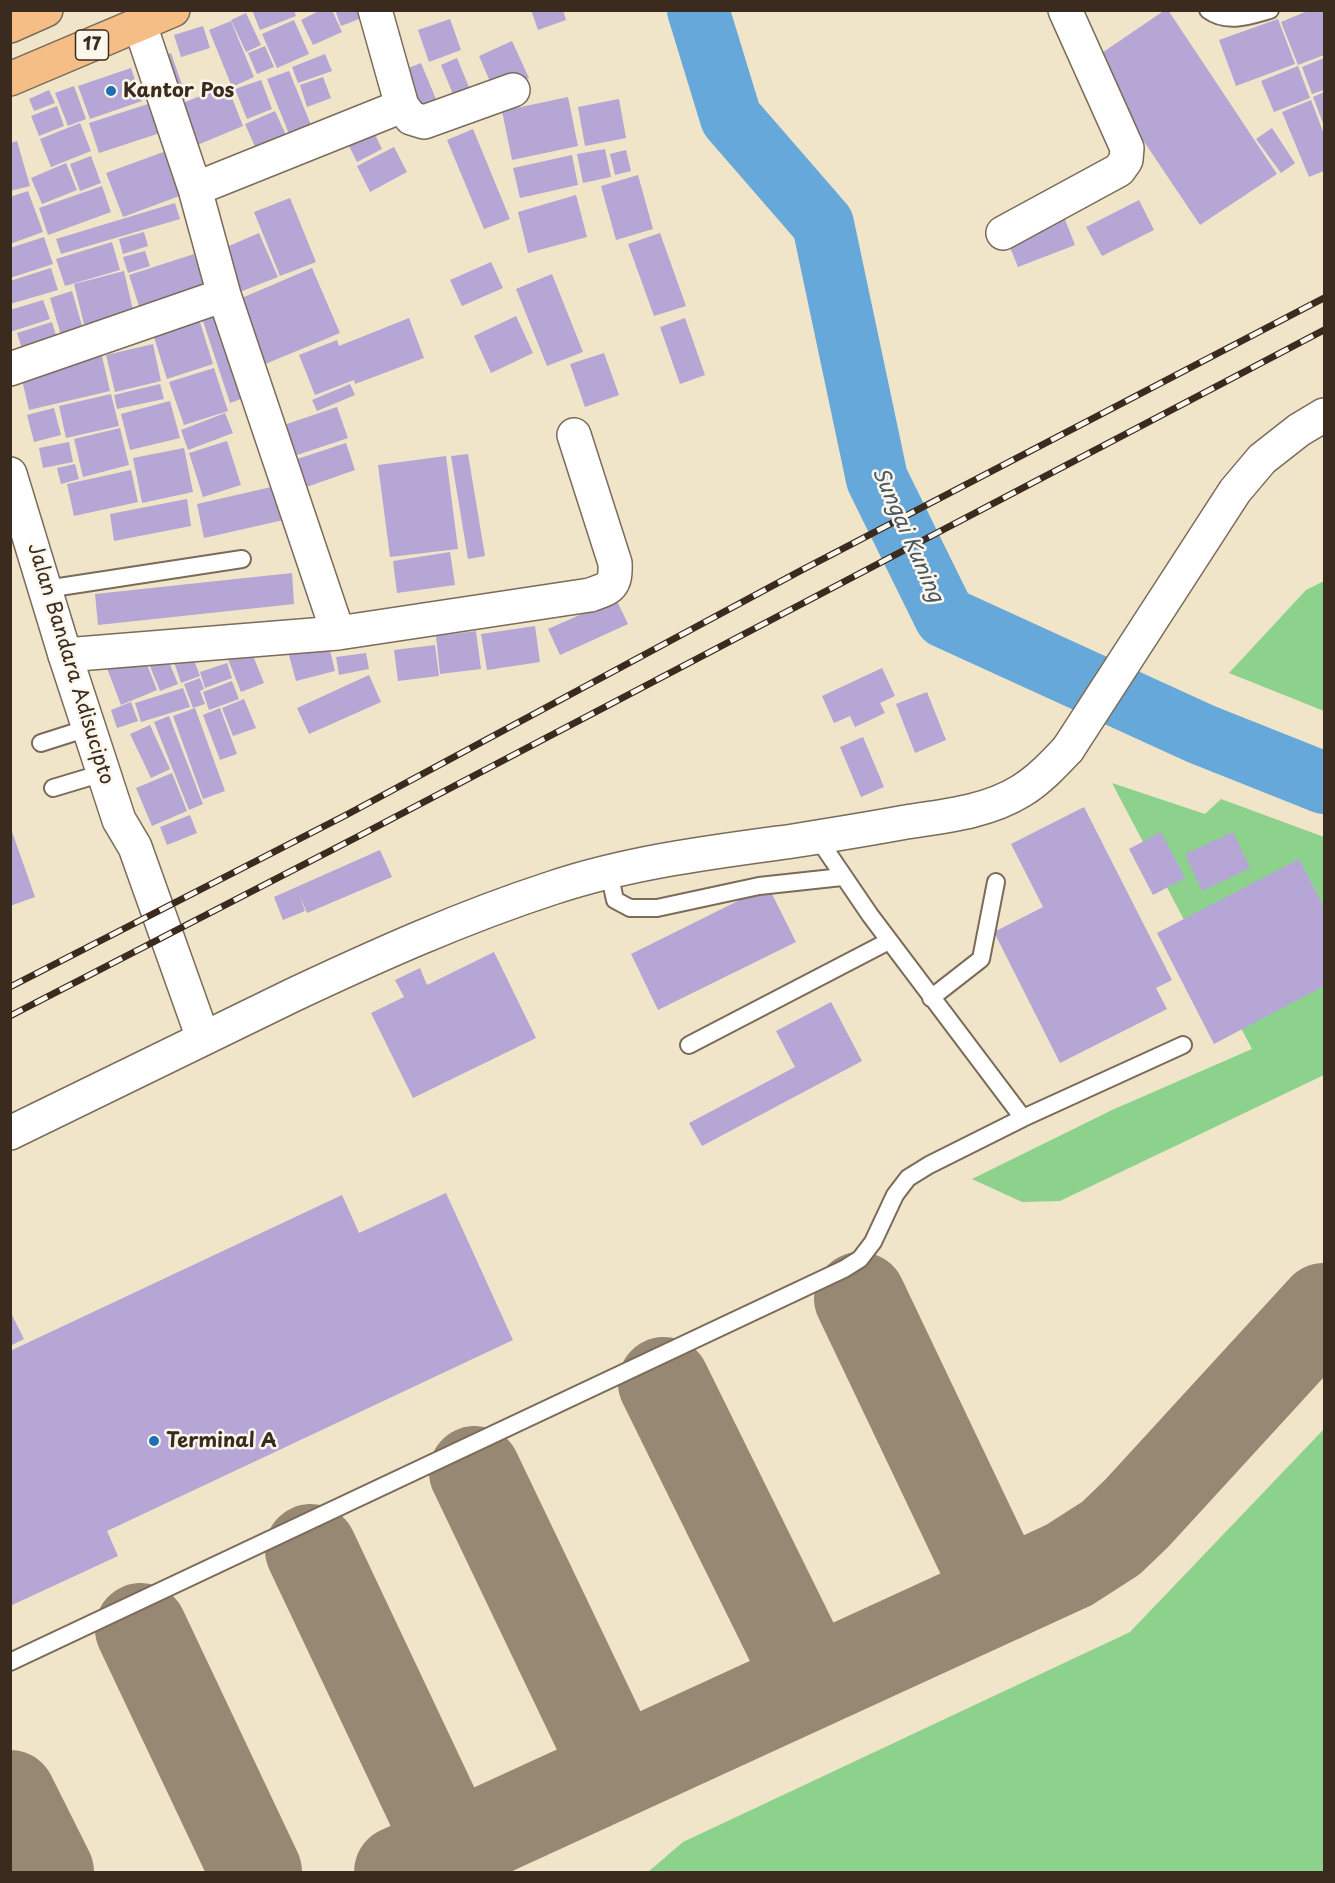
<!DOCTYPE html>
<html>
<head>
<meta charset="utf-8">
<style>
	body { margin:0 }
	#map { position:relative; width:1335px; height:1883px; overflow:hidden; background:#f0e5c8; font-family:"Playpen Sans",sans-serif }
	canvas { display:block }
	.frame { position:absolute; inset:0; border:12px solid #3b2a1e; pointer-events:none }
</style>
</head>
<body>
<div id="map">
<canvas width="1335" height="1883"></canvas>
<div class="frame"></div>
</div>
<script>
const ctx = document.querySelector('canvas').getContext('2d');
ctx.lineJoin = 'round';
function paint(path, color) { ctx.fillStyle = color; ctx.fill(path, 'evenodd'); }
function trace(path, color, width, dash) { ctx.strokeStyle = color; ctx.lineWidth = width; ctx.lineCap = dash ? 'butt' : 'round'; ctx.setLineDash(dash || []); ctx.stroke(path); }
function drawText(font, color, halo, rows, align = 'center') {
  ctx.font = font + ' "Playpen Sans",sans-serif'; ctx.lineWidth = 5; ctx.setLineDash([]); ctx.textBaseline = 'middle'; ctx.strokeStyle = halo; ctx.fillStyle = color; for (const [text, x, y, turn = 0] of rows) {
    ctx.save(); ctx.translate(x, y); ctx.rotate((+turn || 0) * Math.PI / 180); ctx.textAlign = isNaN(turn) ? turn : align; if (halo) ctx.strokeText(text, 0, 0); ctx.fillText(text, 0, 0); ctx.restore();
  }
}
const green = new Path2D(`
	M1324 581V711L1229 673 1306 590Z
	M1112 783 1205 814 1221 799 1324 837V1075L1060 1201 1022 1202 972 1179 1112 1110 1252 1049Z
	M1324 1429V1872H648L683 1842 1130 1632Z`);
const river = new Path2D(`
	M698 10 731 118 823 224 877 479 945 617 1201 734 1324 783`);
const taxiway = new Path2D(`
	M860 1298 1002 1596
	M664 1383 812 1683
	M475 1472 618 1771
	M311 1550 452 1848
	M141 1629 256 1872
	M10 1796 48 1872
	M400 1872 1069 1565 1111 1538 1137 1513 1324 1309`);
const building = new Path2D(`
	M252 10H294L296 16 260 30Z
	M321 10H332L342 32 313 45 301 20Z
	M335 10H370L372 14 341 26Z
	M531 10H563L566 20 538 30Z
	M1165 10H1168L1277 174 1200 225 1090 61Z
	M1310 10H1324V55L1298 65 1281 22Z
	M246 13 261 45 246 52 231 20Z
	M450 19 461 50 429 62 418 30Z
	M1278 19 1295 64 1236 86 1219 40Z
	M294 20 309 54 277 68 262 34Z
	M231 21 254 77 232 87 209 30Z
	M203 26 210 48 181 57 174 35Z
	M512 41 529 78 495 93 479 56Z
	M265 46 274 67 257 74 248 53Z
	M171 53 187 99 169 105 153 60Z
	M325 54 332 71 298 83 292 67Z
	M457 58 473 97 457 104 441 65Z
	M1324 58V90L1312 94 1302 67Z
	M421 63 438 104 415 114 398 72Z
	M1298 66 1310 98 1274 112 1261 81Z
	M131 68 142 101 90 119 78 86Z
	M289 71 311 125 289 134 267 79Z
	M323 77 331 98 307 107 300 85Z
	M261 80 272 109 247 119 235 89Z
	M227 85 243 126 195 146 178 105Z
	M74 86 86 119 68 126 55 93Z
	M49 90 55 103 34 111 29 99Z
	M1324 92V126L1313 97Z
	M568 97 578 146 512 160 502 111Z
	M619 99 626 138 585 146 578 107Z
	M1311 100 1324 134V171L1309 177 1282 112Z
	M151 103 160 133 99 153 89 123Z
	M57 106 64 126 39 136 31 116Z
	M275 111 291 146 261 160 245 124Z
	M80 123 91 151 51 167 40 139Z
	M372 128 382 149 357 162 346 140Z
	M1272 128 1295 163 1281 173 1256 139Z
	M473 129 510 219 484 229 447 140Z
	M17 141 30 186 10 191V143Z
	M394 147 407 172 370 192 357 166Z
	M605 149 611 177 583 183 577 154Z
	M626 150 631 171 615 175 610 154Z
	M166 151 182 195 123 217 106 173Z
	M572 155 578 185 520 198 513 168Z
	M91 156 101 183 80 191 70 164Z
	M66 163 77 190 42 204 31 178Z
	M638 175 653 229 616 240 601 186Z
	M102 186 111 212 48 235 39 208Z
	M28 191 43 232 10 244V197Z
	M576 195 587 237 528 253 518 212Z
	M290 198 316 262 280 276 254 212Z
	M1139 200 1154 230 1102 256 1086 227Z
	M175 203 180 219 61 254 56 239Z
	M1064 217 1075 245 1018 267 1007 240Z
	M144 232 148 246 123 254 119 239Z
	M259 233 278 277 232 295 215 252Z
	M660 233 686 306 654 316 628 244Z
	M44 237 53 264 10 278V248Z
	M112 242 120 270 65 286 56 259Z
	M145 251 150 266 128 273 123 257Z
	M194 254 208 299 143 319 129 275Z
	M491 262 503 288 462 306 450 280Z
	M51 268 58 290 10 304V281Z
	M312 268 340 333 258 367 230 303Z
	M124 271 136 323 87 336 74 284Z
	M552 274 583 352 547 366 516 289Z
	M72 291 85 336 63 342 50 298Z
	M43 300 50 319 10 332V310Z
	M228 310 255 394 230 403 202 318Z
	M516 316 533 353 491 373 474 336Z
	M409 318 424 358 355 384 354 380 315 395 299 355 337 340 339 346Z
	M685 318 705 375 680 384 660 327Z
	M199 319 213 364 167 379 153 334Z
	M52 322 58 342 23 352 17 333Z
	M153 344 161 381 115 392 106 355Z
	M101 352 110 391 29 410 20 371Z
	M604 353 619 395 585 407 570 364Z
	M214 368 228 411 184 425 169 382Z
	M160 384 164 399 117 409 114 395Z
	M350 384 355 395 317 411 312 400Z
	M111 394 119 426 66 438 59 406Z
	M170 401 180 438 130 450 121 414Z
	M337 407 348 438 282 460 272 429Z
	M54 408 61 435 34 442 27 415Z
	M225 413 233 433 188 450 181 430Z
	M120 428 129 465 83 477 74 439Z
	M227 441 241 485 203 497 189 453Z
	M69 442 73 462 43 468 39 448Z
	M346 443 355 470 295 491 285 463Z
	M184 448 193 492 142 503 133 458Z
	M468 454 485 556 468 559 451 456Z
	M446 456 458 549 390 557 378 465Z
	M75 464 79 479 61 484 57 468Z
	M131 470 138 502 74 516 67 484Z
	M280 485 288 519 204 538 197 504Z
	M187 499 191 526 114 541 110 514Z
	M450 552 455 585 397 593 393 561Z
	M292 573 294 604 98 625 95 594Z
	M616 599 628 624 560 655 548 629Z
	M535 626 540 662 487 670 481 634Z
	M476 631 481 669 440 674 436 636Z
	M327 638 335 671 296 681 287 648Z
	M435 645 439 676 398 681 394 650Z
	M189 647 200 676 181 683 171 653Z
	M250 648 264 683 241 692 227 657Z
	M141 649 157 690 121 705 105 663Z
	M165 652 178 684 160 691 147 659Z
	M366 653 369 669 339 675 336 657Z
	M227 663 232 678 205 688 200 672Z
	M882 668 895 696 880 703 885 713 855 727 850 716 834 723 822 696Z
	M369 675 381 702 309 734 297 708Z
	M200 678 204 689 200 691 205 704 193 708 184 684Z
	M232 681 239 699 209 710 203 692Z
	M183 688 190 707 141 722 135 703Z
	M927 692 946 740 915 753 896 704Z
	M244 699 256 728 233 736 222 708Z
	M131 702 138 721 117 728 111 710Z
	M195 708 225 791 203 799 173 716Z
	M220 708 237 754 220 760 203 715Z
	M169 716 203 804 189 810 154 722Z
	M150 725 170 769 151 778 130 734Z
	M863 737 884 787 861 797 840 747Z
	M172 773 187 811 152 826 136 788Z
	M1084 807 1172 980 1156 988 1167 1009 1060 1063 994 932 1043 907 1011 844Z
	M190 815 197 833 167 845 160 827Z
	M10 826 35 897 10 906Z
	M1161 832 1185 878 1153 895 1129 849Z
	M1233 832 1250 868 1202 891 1185 854Z
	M380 850 392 877 307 913 300 896 305 911 283 920 274 897Z
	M1299 859 1324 907V986L1214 1044 1157 933Z
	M768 886 796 942 658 1010 631 954Z
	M494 952 536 1038 413 1098 371 1013 404 997 395 980 420 968 427 985Z
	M831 1002 862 1061 702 1146 689 1123 795 1067 776 1031Z
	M446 1193 513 1340 107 1531 118 1556 10 1606V1351L342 1195 359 1233Z
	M10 1311 24 1339 10 1346Z`);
const service = new Path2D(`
	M1208 10C1227 24 1249 16 1270 10
	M46 589 242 559
	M41 743 88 728
	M53 788 103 773
	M817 837 870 915 1023 1118
	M609 872 615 900 630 908H657L759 886 842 877
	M931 998 981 959 996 882
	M689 1045 889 941
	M10 1662 844 1269 860 1259 873 1242 895 1195 908 1178 929 1165 1023 1118 1183 1045`);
const minor = new Path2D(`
	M375 10 402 106 411 118 424 122 513 90
	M140 25 195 189 224 295 338 633
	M195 189 402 106
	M1003 233 1119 170 1126 160 1127 148 1065 10
	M10 369 224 295
	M65 655 338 633 590 595C611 588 616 586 615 563L574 435
	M1068 749 1235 491 1262 459 1299 430 1324 415`);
const tertiary = new Path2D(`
	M10 474 65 655 119 820 135 847 203 1038
	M10 1133C105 1086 199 1040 293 995 378 955 463 917 552 888 630 862 712 852 793 841 831 835 868 829 906 822 945 816 987 812 1021 791 1039 780 1054 764 1068 749`);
const trunk = new Path2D(`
	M10 26 46 10
	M10 79 173 10`);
const rail = new Path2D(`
	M10 987 348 814 800 571 1324 298
	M10 1016 359 836 1324 330`);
const markers = [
	[111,91,6,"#1f6fb2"],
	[154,1441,6,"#1f6fb2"]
];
const shields = [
	[92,45,33]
];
const shieldNames = [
	["17",92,45]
];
const poiNames = [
	["Kantor Pos",123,91],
	["Terminal A",166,1441]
];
const streetNames = [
	["Jalan Bandara Adisucipto",70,664,73]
];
const waterNames = [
	["Sungai Kuning",907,535,66]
];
paint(green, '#8cd28d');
trace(river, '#66a8da', 62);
trace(taxiway, '#968873', 92);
paint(building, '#b5a6d5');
trace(service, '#7a6b5a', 20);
trace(minor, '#7a6b5a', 36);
trace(tertiary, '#7a6b5a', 36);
trace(trunk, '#7a6b5a', 36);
trace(service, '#fff', 16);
trace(minor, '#fff', 33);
trace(tertiary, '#fff', 33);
trace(trunk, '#f6be87', 33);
trace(rail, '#3b2a1e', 7);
trace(rail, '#fbf7ec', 4.5, [14]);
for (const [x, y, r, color] of markers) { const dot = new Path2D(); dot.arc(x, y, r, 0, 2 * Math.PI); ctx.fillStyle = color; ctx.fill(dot); trace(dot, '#fbf7ec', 2); }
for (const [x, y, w] of shields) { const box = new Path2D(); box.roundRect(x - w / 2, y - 15, w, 30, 4.5); ctx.fillStyle = '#fbf7ec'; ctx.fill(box); trace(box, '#3b2a1e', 1.5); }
drawText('bold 18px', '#3b2a1e', null, shieldNames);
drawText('bold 20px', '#3b2a1e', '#fbf7ec', poiNames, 'left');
drawText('20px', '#3b2a1e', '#fbf7ec', streetNames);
drawText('italic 21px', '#4a5660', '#fbf7ec', waterNames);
</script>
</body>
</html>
